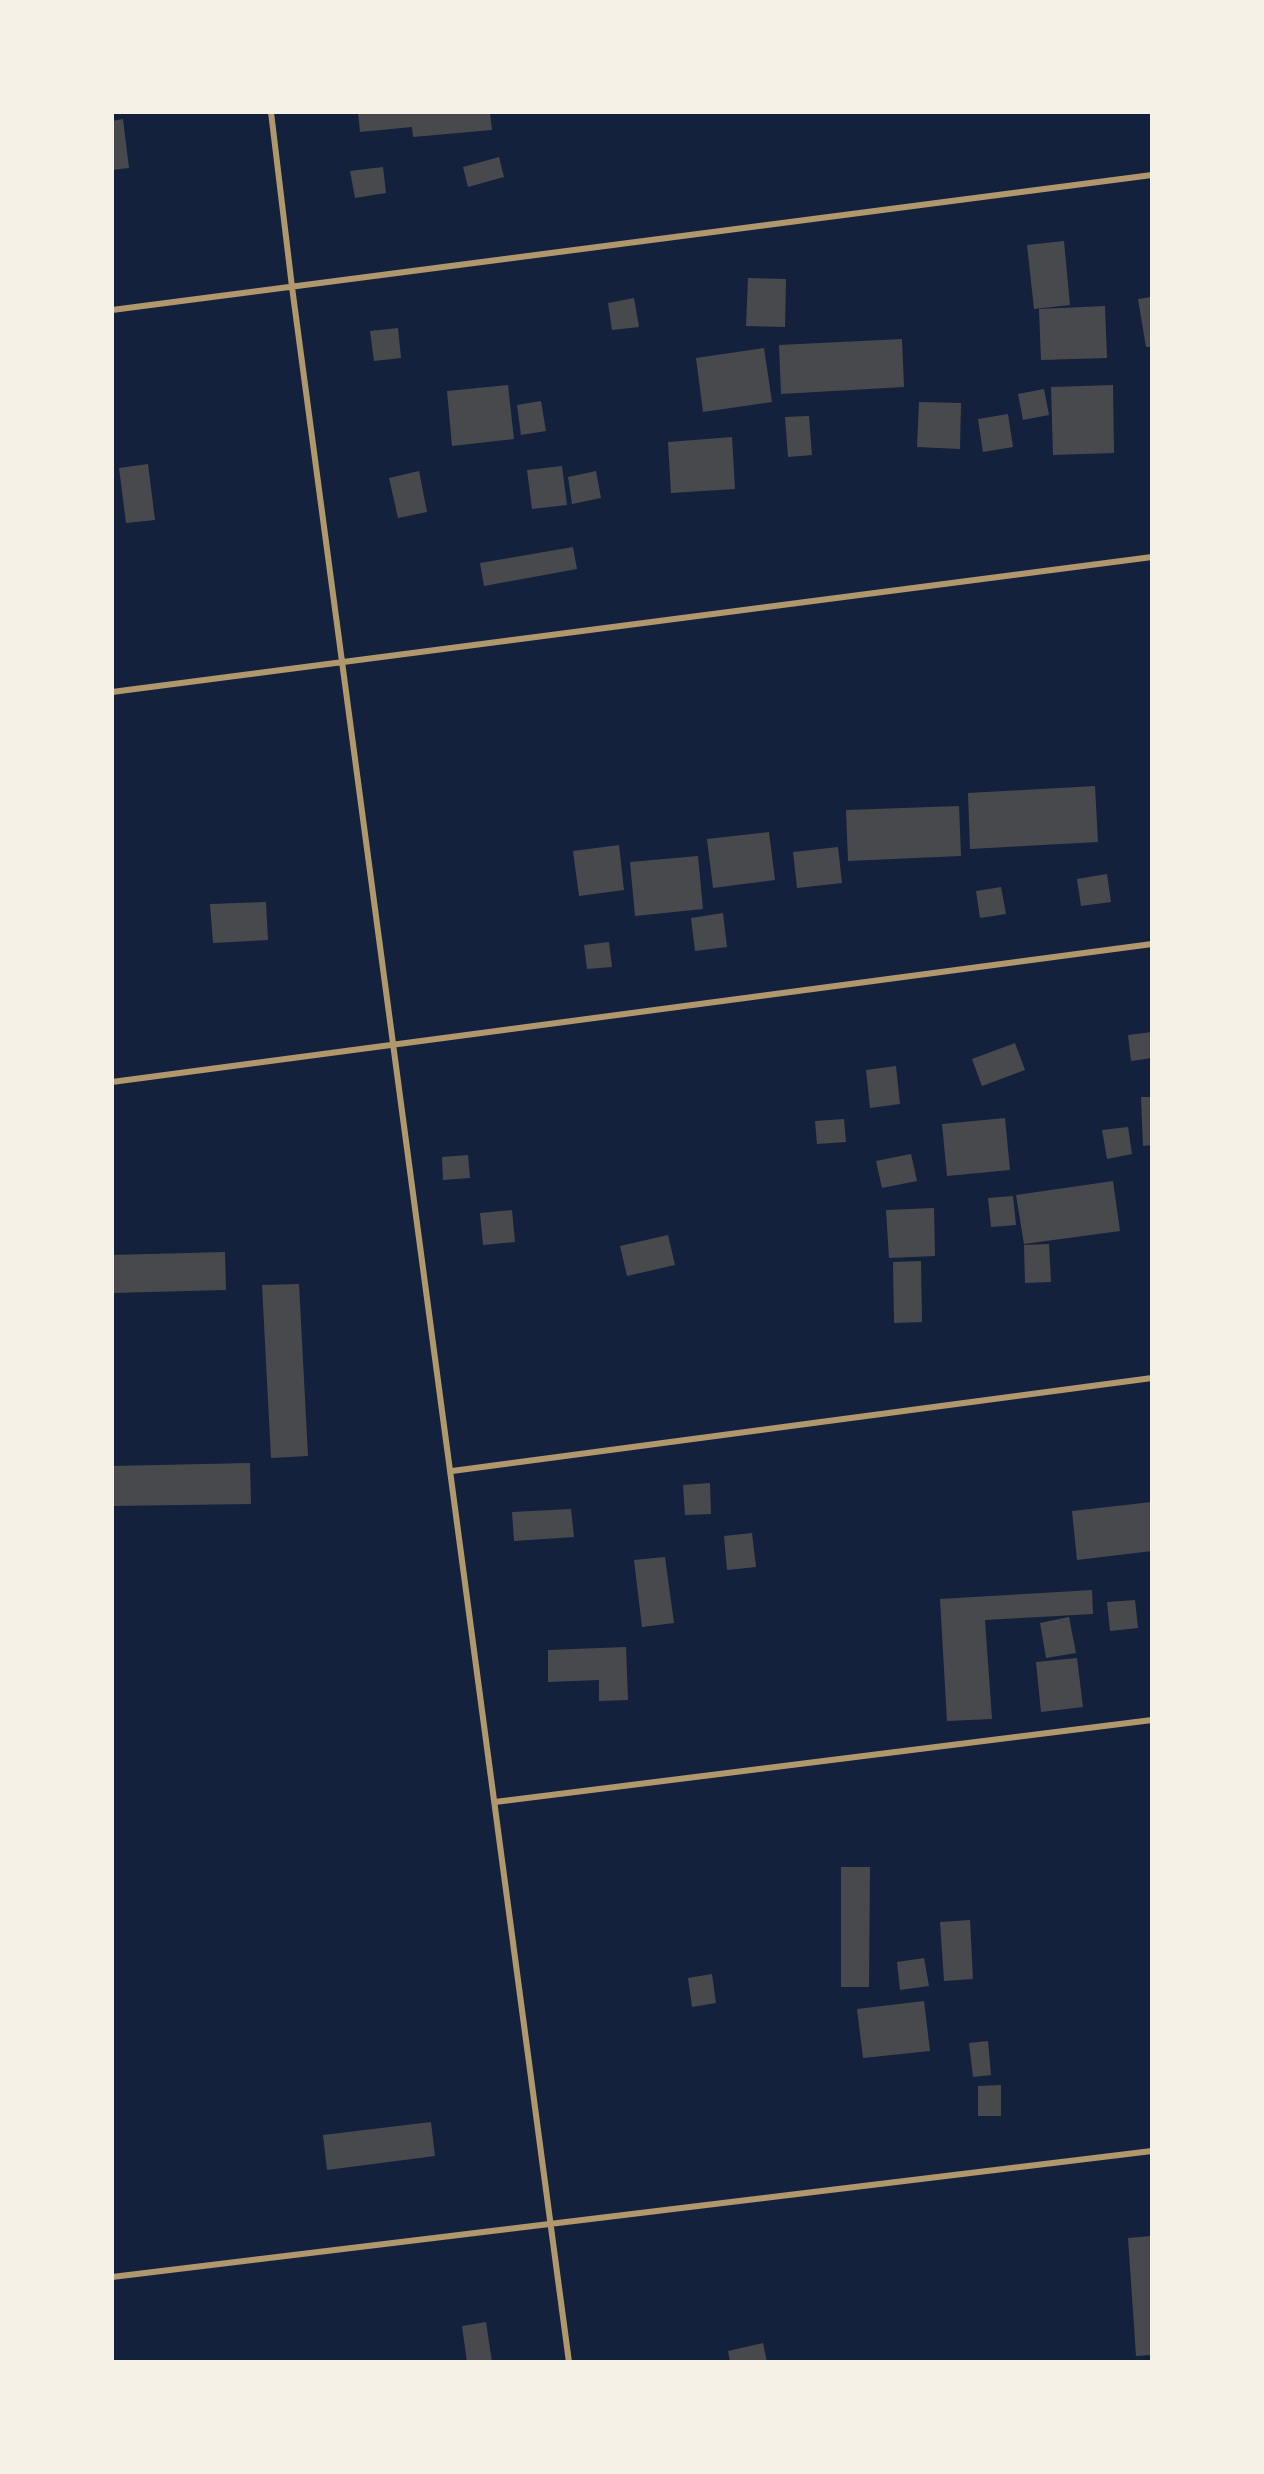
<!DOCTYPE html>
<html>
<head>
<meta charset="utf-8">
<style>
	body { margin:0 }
	#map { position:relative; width:1264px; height:2474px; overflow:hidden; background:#14213d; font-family:Montserrat,sans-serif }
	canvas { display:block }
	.frame { position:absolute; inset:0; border:114px solid #f6f1e7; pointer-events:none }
</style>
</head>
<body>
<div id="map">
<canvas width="1264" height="2474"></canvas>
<div class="frame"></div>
</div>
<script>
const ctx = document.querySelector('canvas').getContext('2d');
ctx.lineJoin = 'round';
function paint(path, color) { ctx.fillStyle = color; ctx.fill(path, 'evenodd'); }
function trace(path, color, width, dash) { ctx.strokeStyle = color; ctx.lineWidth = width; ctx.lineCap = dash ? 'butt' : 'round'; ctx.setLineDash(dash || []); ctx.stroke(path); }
const building = new Path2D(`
	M358 112H490L492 130 413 137 412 127 360 132Z
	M123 119 129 168 112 170V121Z
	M499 157 504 177 468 187 463 167Z
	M383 167 386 193 355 198 350 171Z
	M1064 241 1070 305 1034 309 1027 245Z
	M748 278 786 279 785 327 746 326Z
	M1152 297V347H1146L1138 299Z
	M634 298 639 327 612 330 608 303Z
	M1105 306 1107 358 1041 360 1039 309Z
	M398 328 401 358 374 361 370 331Z
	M902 339 904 387 781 394 779 345Z
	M764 348 772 402 703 412 696 358Z
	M508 385 514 439 452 446 447 391Z
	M1113 385 1114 453 1053 455 1051 387Z
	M1044 389 1049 415 1023 420 1018 394Z
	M541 401 546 431 521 435 517 405Z
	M919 402 961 403 960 449 917 447Z
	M1008 414 1013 447 983 452 978 419Z
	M809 416 812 455 788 457 785 417Z
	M732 437 735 489 671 493 668 442Z
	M148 464 155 520 126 523 119 468Z
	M562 466 567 505 532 509 527 470Z
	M419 471 427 512 398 518 389 478Z
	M596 471 601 498 572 504 568 477Z
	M573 547 577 569 484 586 480 563Z
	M1095 786 1098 842 970 849 968 793Z
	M959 806 961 856 848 861 846 810Z
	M769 832 775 880 713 888 707 839Z
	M619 845 624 890 579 896 573 851Z
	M838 847 842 883 797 888 793 852Z
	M698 856 703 909 635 916 630 862Z
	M1107 874 1111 902 1081 906 1077 879Z
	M1001 887 1006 914 980 918 976 891Z
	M266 902 268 940 213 943 210 904Z
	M723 913 727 947 695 951 691 918Z
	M609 942 612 967 587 969 584 945Z
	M1152 1032V1058L1131 1061 1128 1035Z
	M1015 1043 1025 1070 982 1086 972 1059Z
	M896 1066 900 1104 870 1108 866 1070Z
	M1141 1097H1152V1145L1143 1146Z
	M1005 1118 1010 1170 947 1176 942 1124Z
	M844 1119 846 1142 817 1144 815 1121Z
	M1128 1127 1132 1154 1107 1159 1102 1130Z
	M911 1154 917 1181 882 1188 876 1161Z
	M468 1155 470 1178 443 1180 442 1157Z
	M1113 1181 1120 1231 1024 1244 1016 1195Z
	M1013 1196 1016 1225 991 1227 988 1198Z
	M934 1208 935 1256 889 1258 886 1210Z
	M512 1210 515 1242 483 1245 480 1213Z
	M668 1235 675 1265 627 1276 620 1246Z
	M1049 1244 1051 1282 1025 1283 1024 1245Z
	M225 1252 226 1290 112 1293V1255Z
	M921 1261 922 1322 894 1323 893 1262Z
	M299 1284 308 1456 271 1458 262 1285Z
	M250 1463 251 1504 112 1506V1466Z
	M710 1483 711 1514 685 1515 683 1485Z
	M1152 1502V1551L1077 1560 1072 1511Z
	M571 1509 574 1537 514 1541 512 1512Z
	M752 1533 756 1567 727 1570 724 1536Z
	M665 1557 674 1623 642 1627 634 1560Z
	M1092 1590 1093 1614 985 1620 992 1719 947 1721 940 1599Z
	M1135 1600 1138 1628 1110 1631 1107 1602Z
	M1069 1617 1076 1653 1046 1658 1040 1623Z
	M626 1647 628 1700 599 1701V1680L548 1682V1650Z
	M1077 1658 1083 1707 1041 1712 1036 1662Z
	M841 1867H870L869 1987H841Z
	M970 1920 973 1979 944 1981 940 1922Z
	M924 1958 929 1986 900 1990 897 1962Z
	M712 1974 716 2003 692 2007 688 1978Z
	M924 2001 930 2051 863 2058 857 2009Z
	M988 2041 991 2075 973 2077 969 2043Z
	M1001 2085V2116H978V2086Z
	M431 2122 435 2156 327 2170 323 2135Z
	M1152 2236V2355L1136 2356 1128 2238Z
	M486 2322 492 2362H467L462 2326Z
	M763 2343 767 2362H730L728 2351Z`);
const minor = new Path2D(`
	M271 112 292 287 569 2362
	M112 310 1152 175
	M112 692 1152 557
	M112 1082 1152 944
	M452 1471 1152 1378
	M495 1802 1152 1720
	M112 2277 1152 2151`);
paint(building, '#48494c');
trace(minor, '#b1986c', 6);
</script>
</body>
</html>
